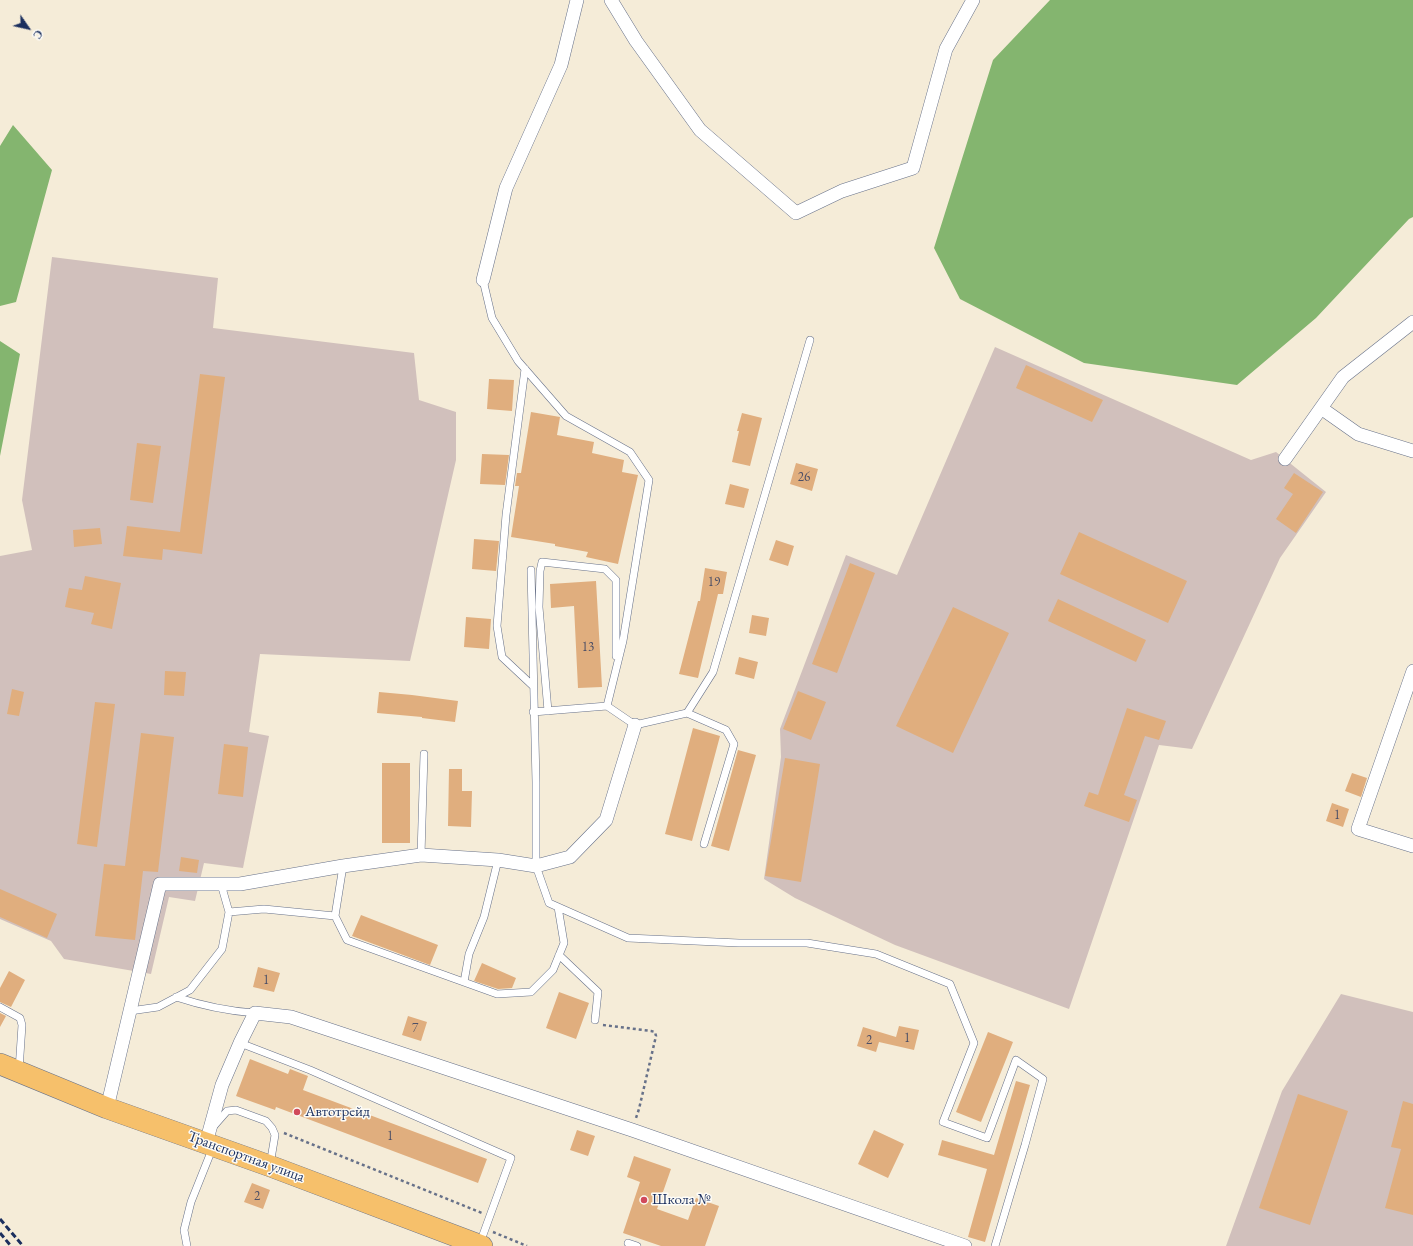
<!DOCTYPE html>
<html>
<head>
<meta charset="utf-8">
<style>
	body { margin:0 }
	#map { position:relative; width:1413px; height:1246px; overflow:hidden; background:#f5ecd8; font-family:"EB Garamond",serif }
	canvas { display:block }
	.north { position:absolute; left:8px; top:8px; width:40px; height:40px; -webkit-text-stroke:3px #fdfcf7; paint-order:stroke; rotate:124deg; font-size:11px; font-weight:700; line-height:16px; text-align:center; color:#1b2f5e }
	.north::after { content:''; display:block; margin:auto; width:14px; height:18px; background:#1b2f5e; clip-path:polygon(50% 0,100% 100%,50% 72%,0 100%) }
</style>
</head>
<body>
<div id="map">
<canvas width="1413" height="1246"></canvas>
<div class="north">С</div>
</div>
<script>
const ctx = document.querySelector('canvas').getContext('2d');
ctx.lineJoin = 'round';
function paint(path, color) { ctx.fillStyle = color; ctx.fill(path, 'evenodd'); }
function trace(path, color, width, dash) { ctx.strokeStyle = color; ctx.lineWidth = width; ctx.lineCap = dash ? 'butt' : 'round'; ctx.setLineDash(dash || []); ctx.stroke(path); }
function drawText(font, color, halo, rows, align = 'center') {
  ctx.font = font + ' "EB Garamond",serif'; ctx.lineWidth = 3; ctx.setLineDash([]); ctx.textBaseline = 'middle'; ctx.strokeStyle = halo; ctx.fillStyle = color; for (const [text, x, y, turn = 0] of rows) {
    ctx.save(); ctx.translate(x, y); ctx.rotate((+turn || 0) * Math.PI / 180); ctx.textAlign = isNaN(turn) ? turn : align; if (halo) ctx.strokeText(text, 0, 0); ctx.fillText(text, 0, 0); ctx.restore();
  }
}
const industrial = new Path2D(`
	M52 257 218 278 213 328 414 353 419 400 456 412V460L410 661 260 654 249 732 269 736 243 868 204 863 195 901 169 897 151 974 64 959 51 941 0 919V556L32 550 22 500Z
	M995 347 1251 460 1276 452 1326 492 1280 558 1192 749 1159 745 1069 1009 895 945 795 898 764 879 781 757 780 729 846 555 897 575Z
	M1341 994 1413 1012V1246H1226L1282 1091Z`);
const forest = new Path2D(`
	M1050 0H1413V217L1409 219 1316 318 1237 385 1084 363 960 299 934 248 993 60Z
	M13 125 52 170 16 302 0 306V146Z
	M0 341 20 354 0 456Z`);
const building = new Path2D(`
	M1026 365 1103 400 1092 422 1016 388Z
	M200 374 225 377 202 554 163 549 162 560 123 556 127 526 180 532Z
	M489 379 514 380 512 411 487 409Z
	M531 412 560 417 557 435 594 442 592 453 624 460 622 472 638 475 618 564 586 557 588 552 555 546V544L511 537 519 486H515L517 473H521Z
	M742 413 762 418 750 466 732 462 739 431H737Z
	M137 443 161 446 153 503 130 500Z
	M482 454 509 455 505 485 480 484Z
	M796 463 818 469 812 491 790 484Z
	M1294 473 1323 492 1296 533 1276 519 1293 494 1284 488Z
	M730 484 749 489 744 508 725 504Z
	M100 528 102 544 74 547 73 530Z
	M1079 532 1187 581 1168 623 1060 574Z
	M474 539 499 541 496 571 472 569Z
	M776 540 794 546 788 566 769 560Z
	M850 563 875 573 837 673 812 664Z
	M705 568 727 572 723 594H718L698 678 679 674 698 601H700Z
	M85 576 121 583 112 629 91 624 94 613 65 607 69 588 82 590Z
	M596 581 602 687 578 688 574 606 551 608 550 584Z
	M1058 599 1146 640 1136 662 1048 621Z
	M953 607 1009 633 953 753 896 726Z
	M752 615 769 618 766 636 749 633Z
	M466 617 491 619 489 649 464 647Z
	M739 657 758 662 754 679 735 674Z
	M165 671 186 672 184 696 164 695Z
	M12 689 24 692 19 716 7 714Z
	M798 691 826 702 811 740 783 729Z
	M379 692 412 695 458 701 455 722 422 718V717L377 713Z
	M95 702 115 704 97 847 77 844Z
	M1127 708 1166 721 1159 740 1145 736 1124 795 1137 800 1129 822 1084 806 1089 792 1098 795Z
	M693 728 720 736 692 841 665 834Z
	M141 733 174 737 158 872 143 871 135 940 95 936 104 864 125 866Z
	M224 744 248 747 243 797 218 794Z
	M738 750 756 755 729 851 711 846Z
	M785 758 820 764 801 882 765 876Z
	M382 763H410V843H382Z
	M449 769H462V791H472L471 827 448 826Z
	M1352 773 1367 778 1361 797 1345 791Z
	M1332 803 1349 809 1343 827 1326 821Z
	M181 857 199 860 197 873 179 871Z
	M0 889 57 914 47 938 0 917Z
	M361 915 438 945 430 965 352 936Z
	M482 963 516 978 512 988 498 989 474 981Z
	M258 967 280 973 274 992 253 987Z
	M9 971 25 980 11 1007 0 1002V988Z
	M559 992 589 1003 576 1039 546 1028Z
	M0 1013 6 1016 0 1027Z
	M408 1016 427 1022 421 1041 402 1035Z
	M899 1026 919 1030 914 1050 879 1042 876 1052 857 1046 863 1027 896 1037Z
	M988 1032 1013 1042 981 1122 956 1112Z
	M250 1059 288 1074 290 1069 308 1076 303 1090 487 1159 478 1183 276 1107 275 1110 236 1096Z
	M1016 1081 1030 1085 985 1242 968 1237 987 1169 938 1155 942 1140 994 1155Z
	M1298 1094 1348 1111 1310 1225 1259 1208Z
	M1403 1101 1413 1104V1215L1385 1208 1401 1149 1391 1147Z
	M577 1130 595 1136 588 1156 570 1150Z
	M874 1130 904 1144 888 1178 858 1164Z
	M634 1156 671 1169 657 1209 688 1220 696 1198 719 1206 705 1246H661L623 1233 640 1182 627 1177Z
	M252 1183 270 1190 263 1209 244 1202Z`);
const path = new Path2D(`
	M603 1025 651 1031 655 1032 656 1036 639 1109 636 1118
	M284 1133 482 1213
	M493 1232 527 1246`);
const service = new Path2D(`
	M483 280 492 318 518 361 566 416 630 452 649 480 623 641 607 706 533 712
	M525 369 506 515 497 626 502 657 533 686
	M531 570 536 782V866L549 903 628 938 739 943H807L876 954 950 984 974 1043 943 1122 987 1138 1016 1060 1043 1079 1025 1145 995 1246
	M607 706 635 725 687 713 713 672 810 340
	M548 711 539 607 540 571 542 562 605 569 616 580V656
	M687 713 726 730 734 744 704 844
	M421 855 424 754
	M221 884 229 912 264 909 335 916 347 940 497 994 531 992 553 970 564 943 558 907
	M335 916 343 866
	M559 955 598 992 595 1020
	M464 982 469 954 484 917 498 860
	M176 997C203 1006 227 1011 255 1013
	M0 1007 20 1018 22 1025 19 1070
	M130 1011 158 1007 190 990 222 949 229 912
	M240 1043 310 1070 511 1158 480 1243
	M213 1127 227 1111 236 1110 266 1121 272 1128 275 1135 270 1165
	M628 1243 637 1246
	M187 1246 184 1230 191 1202 213 1147`);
const minor = new Path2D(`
	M611 0 636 41 700 130 796 213 842 191 913 168 946 49 973 0
	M483 280 506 188 561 65 577 0
	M1321 408 1358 434 1413 451
	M1285 459 1343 377 1413 322
	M1413 671 1358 829 1413 846
	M107 1108 160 884H240L343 866 421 855 498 860 536 866 570 857 606 820 635 725
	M206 1143 222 1085 240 1043 255 1013 291 1017 632 1130 965 1246`);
const primary = new Path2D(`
	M0 1064 107 1108 270 1166 482 1246`);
const rail = new Path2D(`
	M0 1219 23 1246
	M0 1233 11 1246`);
const markers = [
	[297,1112,4,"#d1495b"],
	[644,1200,4,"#d1495b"]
];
const numberNames = [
	["26",804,477],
	["19",714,582],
	["13",588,647],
	["1",1337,815],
	["1",266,980],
	["7",415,1028],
	["1",907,1038],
	["2",869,1040],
	["1",390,1136],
	["2",257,1196]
];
const poiNames = [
	["Автотрейд",305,1112],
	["Школа №",652,1200]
];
const streetNames = [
	["Транспортная улица",246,1157,20]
];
paint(industrial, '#d1c0bc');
paint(forest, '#84b56f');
paint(building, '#e0ae7e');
trace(service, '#677189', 8);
trace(minor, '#677189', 14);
trace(primary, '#677189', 22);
trace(path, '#677189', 2.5, [3, 3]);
trace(service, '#fff', 7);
trace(minor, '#fff', 13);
trace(primary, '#f6c06b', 21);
trace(rail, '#1b2f5e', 3, [6, 3]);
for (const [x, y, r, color] of markers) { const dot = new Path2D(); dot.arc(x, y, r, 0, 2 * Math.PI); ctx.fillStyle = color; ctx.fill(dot); trace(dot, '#fdfcf7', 1.5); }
drawText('13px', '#4c4f66', null, numberNames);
drawText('15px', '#1b2f5e', '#fdfcf7', poiNames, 'left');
drawText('15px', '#1b2f5e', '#fdfcf7', streetNames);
</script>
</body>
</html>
